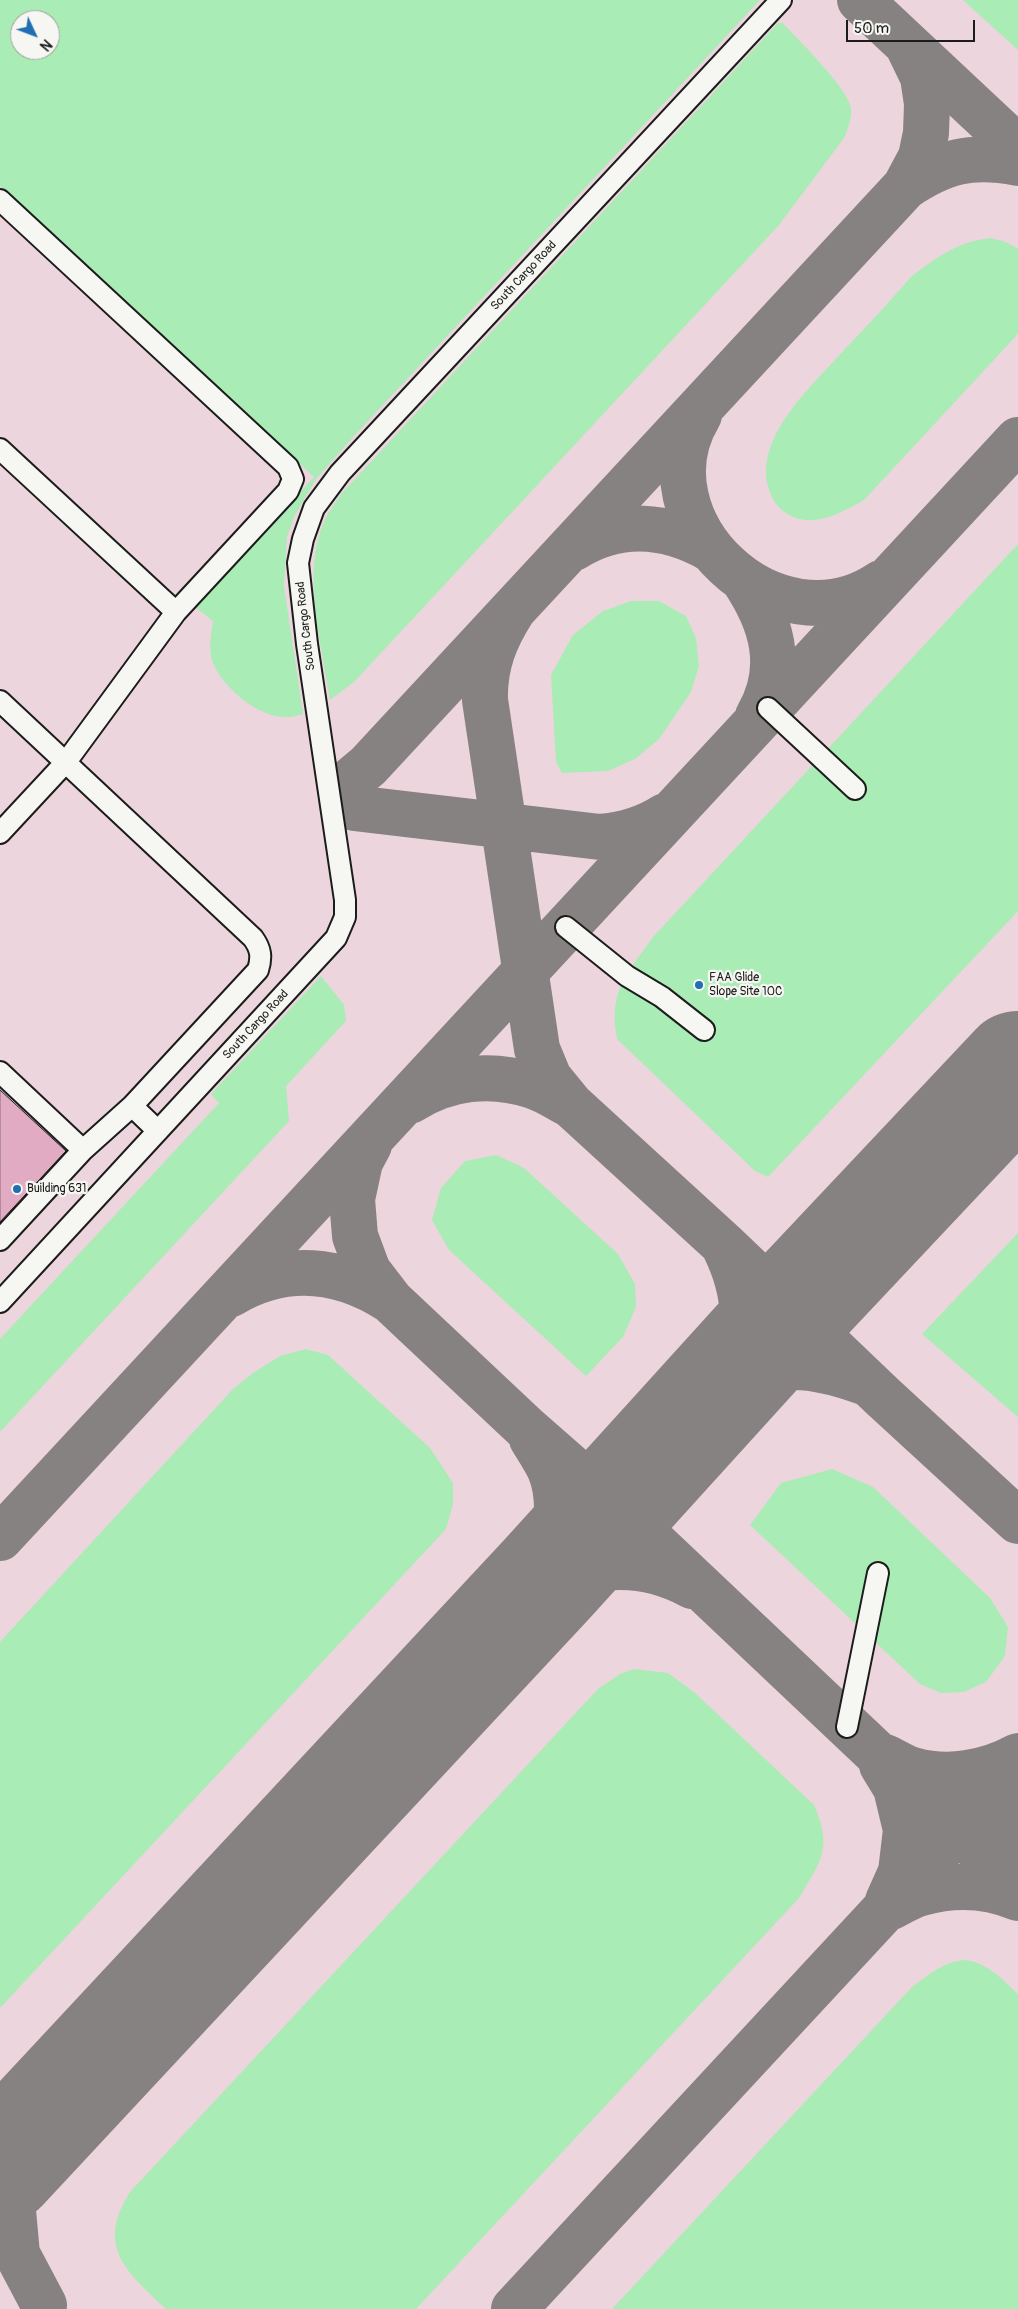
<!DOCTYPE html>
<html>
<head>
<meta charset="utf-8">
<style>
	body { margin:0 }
	#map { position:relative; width:1018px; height:2309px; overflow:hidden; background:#f2e7e9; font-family:Pangolin,sans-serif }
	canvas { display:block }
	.north { position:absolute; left:10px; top:10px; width:50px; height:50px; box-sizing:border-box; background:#f6f6f2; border:1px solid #9f9f9c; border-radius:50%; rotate:133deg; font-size:14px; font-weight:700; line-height:20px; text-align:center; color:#1c1c1c }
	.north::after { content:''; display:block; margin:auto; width:18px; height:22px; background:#1f6fb2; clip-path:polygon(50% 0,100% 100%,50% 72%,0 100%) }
	.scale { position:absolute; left:846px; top:20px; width:129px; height:22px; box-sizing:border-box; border:2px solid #1c1c1c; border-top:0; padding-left:6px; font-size:15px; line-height:18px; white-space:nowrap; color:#1c1c1c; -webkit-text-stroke:4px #f6f6f2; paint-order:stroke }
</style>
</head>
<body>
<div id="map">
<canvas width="1018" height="2309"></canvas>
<div class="north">N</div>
<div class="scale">50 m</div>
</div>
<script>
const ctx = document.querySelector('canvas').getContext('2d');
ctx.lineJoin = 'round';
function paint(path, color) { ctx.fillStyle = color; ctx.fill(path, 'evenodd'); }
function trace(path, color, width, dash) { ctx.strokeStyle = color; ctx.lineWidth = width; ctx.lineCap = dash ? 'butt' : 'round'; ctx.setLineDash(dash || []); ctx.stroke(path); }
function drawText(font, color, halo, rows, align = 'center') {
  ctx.font = font + ' Pangolin,sans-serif'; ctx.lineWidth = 4.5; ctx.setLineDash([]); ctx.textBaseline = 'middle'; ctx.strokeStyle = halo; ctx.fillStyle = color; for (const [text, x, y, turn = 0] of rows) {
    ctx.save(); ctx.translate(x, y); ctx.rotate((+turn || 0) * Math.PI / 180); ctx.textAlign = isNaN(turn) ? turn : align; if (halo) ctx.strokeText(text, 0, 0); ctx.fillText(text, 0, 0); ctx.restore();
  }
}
const built = new Path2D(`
	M0 0H1018V2309H0ZM20 20H50V50H20Z`);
const green = new Path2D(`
	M0 0H760L354 436 316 479 294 517 287 537 284 586 303 714C298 715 293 717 288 717 260 719 223 688 213 663 208 649 211 635 213 621L195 607 314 477 0 186ZM20 20H50V50H20Z
	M963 0H1018V50Z
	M778 23H783C798 40 848 88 851 108 852 119 848 128 844 138L779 225 354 682 330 700C322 647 301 573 324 522 328 512 336 502 342 493Z
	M991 238 1006 242 1018 249V332L1016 336 864 500C841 513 812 530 786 513 776 507 771 497 768 486 755 435 815 383 845 349 868 325 890 301 912 276 937 257 959 241 991 238Z
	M1018 544V911L768 1177 755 1171 617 1039C608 991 627 974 653 937Z
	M631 601H659L686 616 696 638 699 666 691 692 659 739 635 759 608 771 562 773 556 762 551 675 573 635 603 611Z
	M321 976 344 1005 346 1021 286 1086 289 1121 0 1432V1339L219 1103 211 1094Z
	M496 1155 524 1168 618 1254 635 1284 636 1307 623 1337 586 1376 449 1250 432 1220 441 1188 465 1161Z
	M1018 1233V1417L922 1334Z
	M306 1349 328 1355 430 1448 453 1483V1504L446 1529 0 2008V1642L233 1389 253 1373 280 1356Z
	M832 1469 873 1487 990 1598 1008 1627 1005 1656 986 1682 964 1692 941 1693 920 1684 750 1525 781 1483Z
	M634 1669 668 1673 695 1693 814 1805C833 1849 821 1860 799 1898L416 2309H166C127 2272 95 2247 130 2192L598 1689 620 1674Z
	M966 1960C989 1964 1002 1979 1018 1994V2309H612L912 1987C930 1974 944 1961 966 1960Z`);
const taxiway = new Path2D(`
	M860 0 1018 148
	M905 187C944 161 971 154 1018 163
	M699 415C635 521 776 654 881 583
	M574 548C619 520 667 524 712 550
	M743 579C772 622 786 668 758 716
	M513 610C495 638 484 665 485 700L537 1049 549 1078 571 1105 723 1244 882 1396 1018 1521
	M350 781 368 766 905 187 921 157 926 133 927 104 923 77 907 44
	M354 808 600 837C624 835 645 829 665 816
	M410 1101C447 1077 491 1072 533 1086 546 1090 559 1099 571 1105
	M369 1145 360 1162 352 1199 355 1236 368 1271 391 1301 525 1427 614 1505 1018 1887
	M725 1248C749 1298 749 1339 721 1388 775 1360 808 1362 864 1382
	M231 1294C285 1262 340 1268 391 1301
	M532 1439C538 1449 545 1459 550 1470 564 1504 554 1544 547 1579 600 1565 642 1559 692 1586
	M0 1538 1018 440
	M885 1757C894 1761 904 1768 913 1770 948 1780 987 1773 1018 1756
	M882 1765 896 1788 906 1830 901 1872 888 1901
	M1018 1790 1013 1825 1018 1860
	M889 1908C899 1903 910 1896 921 1893 953 1884 987 1885 1018 1898
	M31 2132 12 2200 17 2254 44 2305
	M514 2309 1018 1766`);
const runway = new Path2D(`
	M0 2166 547 1579 791 1310 1018 1069`);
const building = new Path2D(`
	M0 1090 66 1151 0 1222Z`);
const minor = new Path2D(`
	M0 200 288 467 293 479 288 491 176 612 66 762 0 833
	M0 449 176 612
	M0 701 253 938C261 949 262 957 258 970L132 1106 83 1150 0 1240
	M768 708 855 789
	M566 927 627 976 662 997 704 1030
	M0 1072 83 1150
	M132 1106 158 1131
	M0 1302 336 938 345 917V900L307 644 298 563 303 539 314 508 340 473 781 0
	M847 1727 878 1573`);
const markers = [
	[699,985,5,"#1f6fb2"],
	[17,1189,5,"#1f6fb2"]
];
const streetNames = [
	["South Cargo Road",524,276,-47],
	["South Cargo Road",306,626,-97],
	["South Cargo Road",256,1025,-47]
];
const poiNames = [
	["FAA Glide",709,978],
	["Slope Site 10C",709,992],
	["Building 631",27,1189]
];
paint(built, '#edd5de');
paint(green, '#aaecb5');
trace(taxiway, '#878282', 46);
trace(runway, '#878282', 116);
paint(building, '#e1abc4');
trace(building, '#1c1c1c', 1);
trace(minor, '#1c1c1c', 24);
trace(minor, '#f6f6f2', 20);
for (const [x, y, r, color] of markers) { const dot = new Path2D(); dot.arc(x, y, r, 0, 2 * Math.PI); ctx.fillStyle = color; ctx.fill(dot); trace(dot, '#f6f6f2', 2); }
drawText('12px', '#1c1c1c', '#f6f6f2', streetNames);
drawText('12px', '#1c1c1c', '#f6f6f2', poiNames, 'left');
</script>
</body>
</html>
